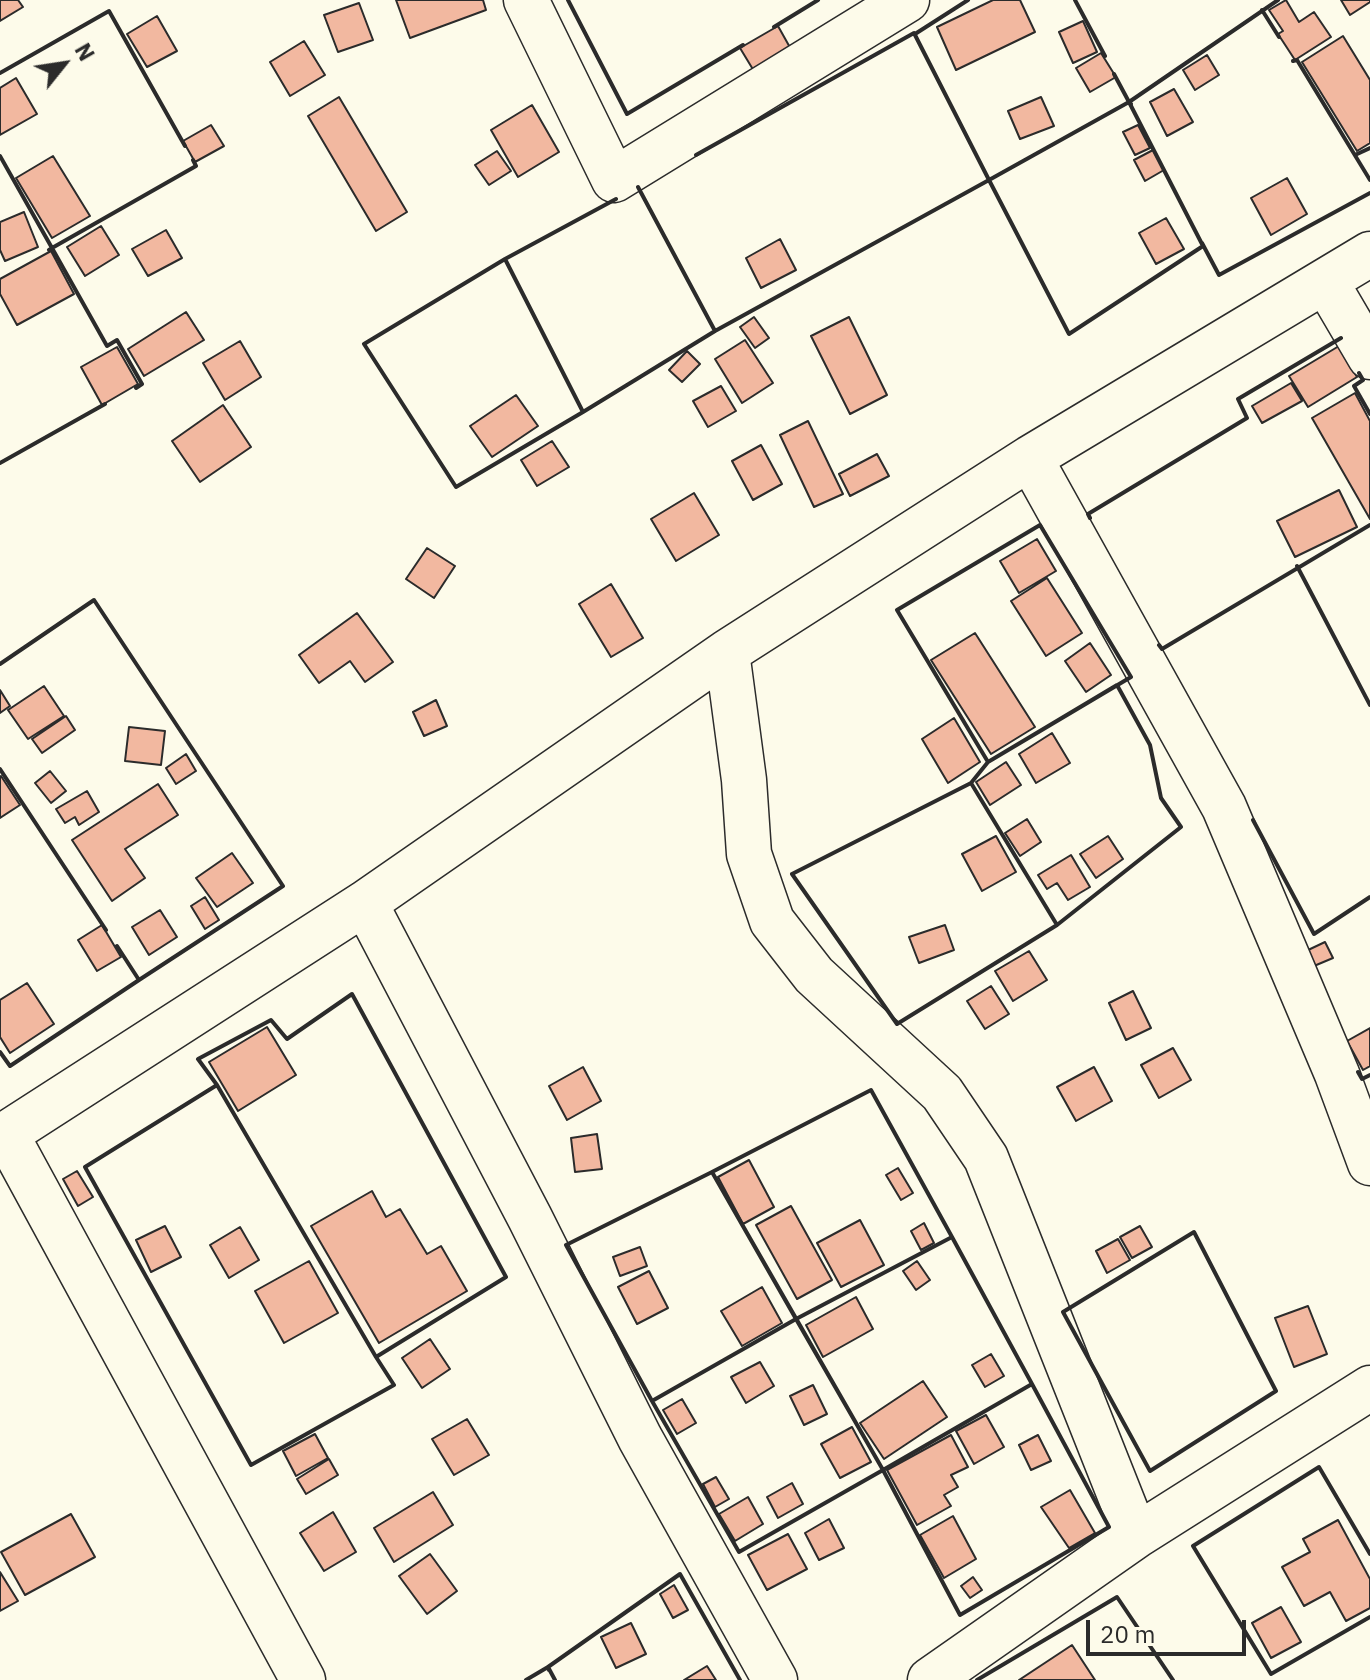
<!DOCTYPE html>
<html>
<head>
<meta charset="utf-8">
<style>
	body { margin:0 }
	#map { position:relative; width:1370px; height:1680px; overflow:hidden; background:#fdfbea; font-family:"IBM Plex Sans",sans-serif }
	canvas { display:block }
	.north { position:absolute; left:24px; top:24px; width:80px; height:80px; -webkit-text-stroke:6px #fdfbea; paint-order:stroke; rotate:60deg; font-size:22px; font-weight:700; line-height:32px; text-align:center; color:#2b2b2b }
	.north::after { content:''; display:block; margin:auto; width:28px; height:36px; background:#2b2b2b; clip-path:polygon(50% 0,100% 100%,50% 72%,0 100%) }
	.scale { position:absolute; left:1086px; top:1620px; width:160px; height:36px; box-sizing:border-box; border:4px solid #2b2b2b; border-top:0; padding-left:10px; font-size:24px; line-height:28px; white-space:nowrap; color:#2b2b2b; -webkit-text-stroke:6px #fdfbea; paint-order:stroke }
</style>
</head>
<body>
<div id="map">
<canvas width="1370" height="1680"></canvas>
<div class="north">N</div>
<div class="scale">20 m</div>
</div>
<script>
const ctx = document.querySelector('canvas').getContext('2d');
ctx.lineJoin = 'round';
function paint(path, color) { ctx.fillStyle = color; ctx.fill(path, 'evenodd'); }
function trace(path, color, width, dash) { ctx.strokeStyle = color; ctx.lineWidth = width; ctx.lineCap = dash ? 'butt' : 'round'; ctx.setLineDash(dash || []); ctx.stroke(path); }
const building = new Path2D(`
	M0 0H18L23 7 0 21Z
	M396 0H483L486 10 410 38Z
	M993 0H1020L1035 32 956 70 937 27Z
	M1286 0 1299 22 1314 12 1331 37 1295 60 1278 34 1283 31 1269 10Z
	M1341 0H1370V2L1350 15Z
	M359 3 373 40 338 52 324 15Z
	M157 16 177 51 147 67 127 34Z
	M1083 21 1097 52 1073 63 1059 32Z
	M778 26 797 60 760 81 740 48Z
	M1343 36 1370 80V143L1357 151 1302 62Z
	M304 41 325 75 290 96 270 62Z
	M1101 53 1116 77 1090 92 1076 68Z
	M1207 55 1219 75 1195 90 1183 70Z
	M16 78 37 114 0 135V88Z
	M1174 89 1193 122 1167 136 1150 102Z
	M339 97 407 212 376 231 308 116Z
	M1041 97 1054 126 1020 139 1008 111Z
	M532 105 559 152 518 177 491 130Z
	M211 125 224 146 195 162 183 141Z
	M1138 125 1150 148 1135 155 1123 132Z
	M1153 150 1164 170 1145 181 1134 160Z
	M497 151 511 171 489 185 475 165Z
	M53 156 90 216 52 238 16 178Z
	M1287 178 1307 214 1271 235 1251 198Z
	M24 212 38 247 5 261 0 250V222Z
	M1166 218 1184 249 1156 264 1139 233Z
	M101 226 119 255 85 276 67 247Z
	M166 230 182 258 148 276 132 249Z
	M780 239 796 270 761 288 746 258Z
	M51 251 74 294 17 325 0 294V279Z
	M186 312 204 340 144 376 128 349Z
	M754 317 769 338 755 348 740 327Z
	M849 317 887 395 850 414 811 336Z
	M745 340 773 383 742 403 715 359Z
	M240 341 261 377 225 400 203 363Z
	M1339 346 1357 377 1308 407 1289 376Z
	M117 347 138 384 102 405 81 367Z
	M687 351 700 364 682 382 669 370Z
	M1291 383 1302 401 1262 423 1252 406Z
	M721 386 736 411 708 427 693 401Z
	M1355 393 1370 421V519L1312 418Z
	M516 395 538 426 492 457 470 426Z
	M223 405 251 447 200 482 172 441Z
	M808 421 843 494 814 507 780 435Z
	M552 441 569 467 537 486 521 460Z
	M761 445 782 484 753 500 732 461Z
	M877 454 889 476 850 496 839 474Z
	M1339 490 1357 527 1295 557 1277 521Z
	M694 493 719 535 676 561 651 519Z
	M1037 539 1056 571 1019 593 1000 561Z
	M427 548 455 566 434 598 406 579Z
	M1047 578 1082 633 1046 656 1011 601Z
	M611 584 643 638 611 657 579 604Z
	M357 613 393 662 365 682 350 661 319 683 299 655Z
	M975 633 1035 727 991 754 931 660Z
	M1090 643 1111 675 1086 692 1065 661Z
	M44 686 64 716 28 739 8 710Z
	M0 690 10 706 0 713Z
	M436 700 447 726 424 736 413 712Z
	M66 716 75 730 42 753 32 739Z
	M954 718 980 762 948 783 922 739Z
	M129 727 165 731 161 765 125 761Z
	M1052 733 1070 763 1036 783 1019 754Z
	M186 754 196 771 176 784 166 768Z
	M1006 762 1021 785 990 805 976 782Z
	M50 771 66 791 51 803 35 783Z
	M1 776 20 805 0 818V777Z
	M158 784 178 815 125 849 145 878 112 901 72 840Z
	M87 791 99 812 79 825 75 817 65 823 56 809Z
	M1027 819 1041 842 1020 856 1005 833Z
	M996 836 1016 872 982 891 962 854Z
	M1108 836 1123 859 1096 878 1080 854Z
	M232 853 253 883 217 907 196 878Z
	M1071 855 1090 887 1068 900 1057 883 1047 889 1038 875Z
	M205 897 219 920 205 929 191 906Z
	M160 910 177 937 149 955 132 927Z
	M102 925 121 957 97 971 78 940Z
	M945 925 954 950 919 963 909 937Z
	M1325 942 1333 958 1314 966 1306 951Z
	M1029 951 1047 980 1013 1001 995 971Z
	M27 983 54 1024 10 1053 0 1037V1000Z
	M991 986 1009 1014 985 1029 967 1001Z
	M1133 991 1151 1028 1126 1040 1109 1003Z
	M267 1027 296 1075 238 1111 209 1062Z
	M1370 1028V1066L1363 1070 1347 1041Z
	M1173 1048 1191 1080 1159 1098 1141 1065Z
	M583 1067 601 1101 567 1120 549 1086Z
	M1094 1067 1112 1101 1076 1121 1057 1087Z
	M597 1134 602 1169 575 1172 571 1138Z
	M749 1160 774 1207 743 1224 718 1177Z
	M898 1168 913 1193 901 1200 886 1175Z
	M77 1171 93 1197 78 1206 63 1179Z
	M372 1191 386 1217 400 1209 427 1254 441 1246 467 1291 379 1343 311 1226Z
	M791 1206 832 1280 797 1299 756 1225Z
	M860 1220 884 1265 841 1287 817 1243Z
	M924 1223 934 1243 921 1250 911 1231Z
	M165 1226 181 1257 151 1272 136 1240Z
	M1140 1226 1152 1247 1132 1258 1120 1237Z
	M240 1227 259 1260 229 1278 210 1245Z
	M1118 1239 1130 1260 1107 1273 1096 1251Z
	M640 1247 647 1266 620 1276 613 1257Z
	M309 1261 338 1313 284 1343 255 1291Z
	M917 1261 930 1280 916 1290 903 1271Z
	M649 1271 668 1308 637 1324 618 1287Z
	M762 1287 782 1323 742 1346 721 1311Z
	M856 1297 873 1329 823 1357 806 1325Z
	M1308 1306 1327 1354 1294 1367 1275 1318Z
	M430 1339 450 1369 422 1388 402 1358Z
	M991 1354 1004 1376 985 1387 972 1365Z
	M760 1362 774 1386 746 1403 731 1377Z
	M923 1381 947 1417 884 1459 860 1423Z
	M813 1385 827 1414 804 1425 790 1396Z
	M682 1399 696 1423 677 1434 663 1410Z
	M986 1415 1004 1447 974 1464 956 1431Z
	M467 1419 489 1455 454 1475 432 1439Z
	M852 1427 871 1462 840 1478 821 1444Z
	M315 1434 328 1458 296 1476 283 1451Z
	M951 1435 968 1467 951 1475 958 1487 944 1495 951 1506 917 1525 887 1470Z
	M1038 1435 1051 1461 1031 1470 1019 1445Z
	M329 1459 338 1475 306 1494 297 1479Z
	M716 1477 729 1499 715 1507 703 1484Z
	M792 1483 803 1504 778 1518 767 1497Z
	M1070 1490 1095 1533 1069 1548 1041 1507Z
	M433 1492 453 1525 394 1562 374 1528Z
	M748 1497 763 1524 735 1541 719 1514Z
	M333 1512 356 1552 324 1571 300 1533Z
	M71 1514 95 1557 25 1595 1 1552Z
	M953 1516 976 1559 944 1578 920 1535Z
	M829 1519 844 1548 819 1560 805 1533Z
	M1338 1520 1370 1579V1608L1346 1621 1330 1592 1304 1606 1282 1567 1310 1552 1303 1539Z
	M788 1534 807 1569 767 1590 748 1555Z
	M430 1554 457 1591 427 1614 399 1576Z
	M0 1572 18 1601 0 1611Z
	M973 1577 982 1590 970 1598 961 1586Z
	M674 1585 688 1610 673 1618 660 1594Z
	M1281 1607 1301 1642 1271 1658 1252 1623Z
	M631 1623 646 1654 616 1668 601 1637Z
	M1072 1645 1095 1680H1019Z
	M707 1666 716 1680H684Z`);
const street = new Path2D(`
	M526 0 614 180 907 0
	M1326 282 1370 357
	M1030 458 1224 807 1337 1074 1370 1163
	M727 652 744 780 749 854 772 921 814 975 942 1093 986 1158 1136 1536
	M365 903 530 1218 640 1438 775 1680
	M6 1134 303 1680
	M0 1138 365 903 727 652 1030 458 1370 254
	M930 1680 1136 1536 1370 1388`);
const wall = new Path2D(`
	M568 0 627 114 743 45
	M1075 0 1105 56
	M1262 10 1279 37
	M774 27 818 0
	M915 34 968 0
	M1293 61 1297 60 1370 180
	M0 73 109 11 185 146
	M1114 74 1129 102
	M1129 102 1203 246 1069 334 989 180Z
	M1131 104 1129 102 1278 0
	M1355 155 1370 148
	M0 156 52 248 196 166 193 160
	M638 187 715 331 989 180 914 33 696 155
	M616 199 505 259 583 412 715 331 638 187
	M1202 243 1219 275 1370 193
	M49 250 52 248 107 346 117 340 142 384 136 388
	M505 259 583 412 456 487 364 344Z
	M1359 373 1363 380 1354 386 1370 414
	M0 463 105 404
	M1090 518 1088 514 1247 418 1238 399 1341 338
	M1040 525 1131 677 988 762 897 610Z
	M1297 566 1370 705
	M1159 645 1162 649 1370 525
	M0 664 94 600 283 886 139 980 117 946
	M1117 685 1150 745 1161 798 1181 827 1057 925 971 783 988 762Z
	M0 769 106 930
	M971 783 1057 925 897 1024 792 874Z
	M1253 820 1314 934 1370 897
	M0 1052 10 1066 139 980 137 977
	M1358 1072 1362 1079 1370 1075
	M217 1085 85 1167 251 1465 394 1385 376 1357 217 1085 198 1059 271 1020 287 1039 352 994 506 1277 376 1357 217 1085
	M712 1172 796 1319 652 1401 566 1245Z
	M1194 1232 1276 1391 1150 1471 1063 1312Z
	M952 1237 1032 1384 883 1470 796 1319Z
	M796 1319 952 1237 871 1090 712 1172 883 1470
	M796 1319 883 1470 739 1552 652 1401Z
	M1032 1384 1109 1527 960 1615 883 1470Z
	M1370 1554 1319 1467 1193 1546 1271 1674 1370 1617
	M526 1680 548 1667 549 1670
	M555 1680 548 1667 680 1574 740 1680
	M977 1680 1117 1597 1173 1680`);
paint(building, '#f2b8a0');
trace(building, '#2b2b2b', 2);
trace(street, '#2b2b2b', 47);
trace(street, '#fdfbea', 44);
trace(wall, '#2b2b2b', 4);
</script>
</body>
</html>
